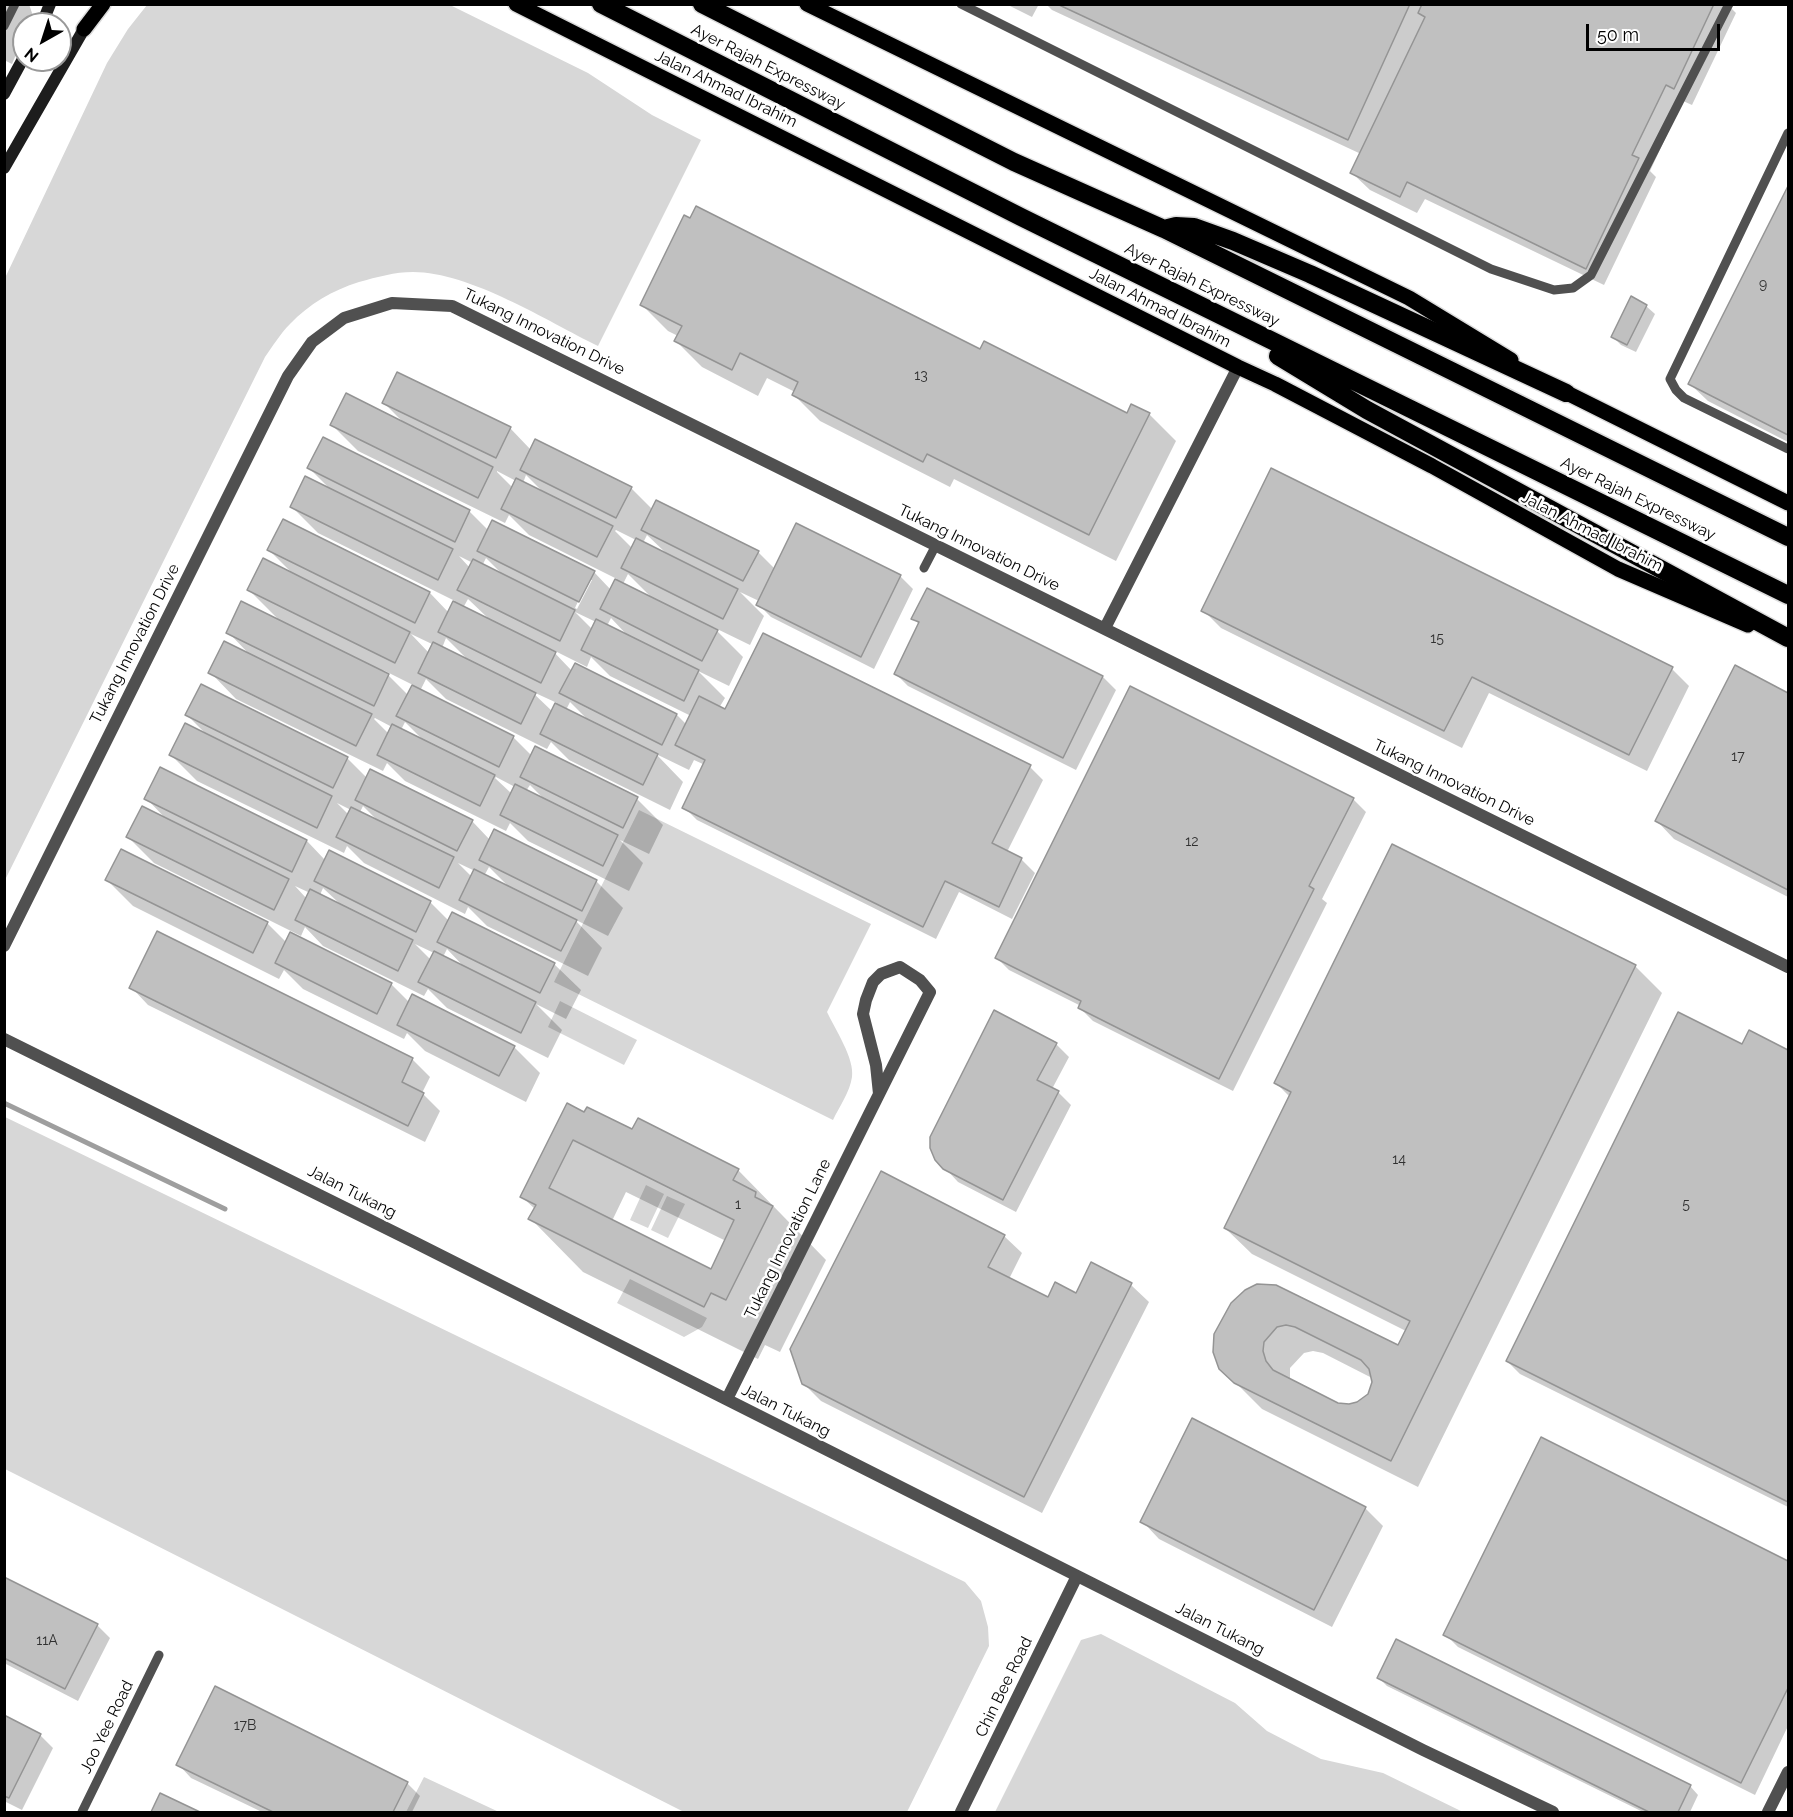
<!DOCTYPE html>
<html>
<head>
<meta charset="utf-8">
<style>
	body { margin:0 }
	#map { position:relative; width:1793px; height:1817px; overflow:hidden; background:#fff; font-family:Raleway,sans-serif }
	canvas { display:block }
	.frame { position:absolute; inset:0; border:6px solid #000; pointer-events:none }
	.north { position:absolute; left:12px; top:12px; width:60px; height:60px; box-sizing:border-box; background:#fff; border:2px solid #999; border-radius:50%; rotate:219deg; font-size:16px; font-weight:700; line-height:24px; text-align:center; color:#000 }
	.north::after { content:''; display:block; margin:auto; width:21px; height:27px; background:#000; clip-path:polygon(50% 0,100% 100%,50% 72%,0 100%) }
	.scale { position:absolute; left:1586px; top:24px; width:134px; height:27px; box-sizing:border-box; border:3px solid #000; border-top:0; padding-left:8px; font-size:18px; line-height:21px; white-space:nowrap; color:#000; -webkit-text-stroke:4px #fff; paint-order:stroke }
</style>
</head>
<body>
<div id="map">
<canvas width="1793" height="1817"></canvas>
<div class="frame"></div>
<div class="north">N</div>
<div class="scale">50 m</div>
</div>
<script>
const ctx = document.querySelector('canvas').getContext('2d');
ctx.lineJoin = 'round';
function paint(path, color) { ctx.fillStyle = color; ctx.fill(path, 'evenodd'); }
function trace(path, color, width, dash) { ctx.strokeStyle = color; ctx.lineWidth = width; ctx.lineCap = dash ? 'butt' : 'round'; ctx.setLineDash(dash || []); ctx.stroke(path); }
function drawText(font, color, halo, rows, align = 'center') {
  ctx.font = font + ' Raleway,sans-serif'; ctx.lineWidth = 5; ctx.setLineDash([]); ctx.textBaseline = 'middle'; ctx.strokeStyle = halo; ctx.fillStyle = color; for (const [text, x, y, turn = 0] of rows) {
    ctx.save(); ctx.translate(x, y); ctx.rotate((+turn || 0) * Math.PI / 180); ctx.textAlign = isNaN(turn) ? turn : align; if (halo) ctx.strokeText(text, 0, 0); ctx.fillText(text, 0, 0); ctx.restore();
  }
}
const green = new Path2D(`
	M147 5H450L588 73 652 115 701 140 598 346C547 321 470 272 413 272 395 272 377 277 359 282 333 290 309 304 290 324 280 334 273 346 265 357L5 880V278L107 63 128 29Z
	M639 810 871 924 827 1012C835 1029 855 1059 852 1077 850 1092 839 1107 833 1120L554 982Z
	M560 1001 637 1040 624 1065 548 1027Z
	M5 1117 965 1582 981 1601 988 1627 989 1646 907 1812H684L5 1469Z
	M646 1185 664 1194 648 1228 630 1220Z
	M667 1196 685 1204 668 1238 651 1230Z
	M630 1279 707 1318 702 1327 684 1337 617 1303Z
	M1101 1634 1235 1703 1267 1731 1321 1759 1383 1773 1463 1812H995L1081 1640Z
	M424 1777 499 1812H406Z`);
const shadow = new Path2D(`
	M4 4H29L33 16 29 24H24V36L12 64 4 60Z
	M1006 4H1039L1032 17Z
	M1046 4H1727L1736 13 1692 105 1683 101 1650 171 1656 177 1604 285 1425 199 1417 213 1370 190 1352 173 1361 154 1052 10Z
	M1788 189V442L1708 401 1690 384Z
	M641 304 981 351 1128 415 1149 414 1176 441 1116 561 954 479 950 487 820 421 794 395 795 392 767 378 758 396 702 367 676 341 678 336 668 331Z
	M1646 306 1655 314 1636 352 1621 345 1613 337Z
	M384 403 510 428 531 450 631 488 653 510 758 552 775 569 900 576 913 589 874 669 771 617 758 604 759 601 740 592 764 616 750 645 713 627 743 657 729 686 698 671 725 698 719 708 1030 767 1043 780 1007 852 1022 860 1035 873 1012 919 959 892 936 939 697 820 684 807 705 765 694 760 689 770 656 754 683 782 670 810 569 760 551 742 547 749 446 699 426 679 420 691 513 737 532 756 637 799 663 825 649 854 620 840 643 863 629 891 528 841 510 823 506 831 405 781 387 763 383 771 236 699 210 672 251 656 228 632 281 622 249 590 294 575 269 550 283 521 430 593 449 613 455 601 318 533 292 507 329 488 309 468 323 439 469 511 488 530 594 572 611 590 617 579 529 535 509 515 505 523 358 451 332 425 405 424ZM497 471 516 481 513 488 497 472ZM526 475 544 493 523 483ZM616 530 636 540 632 548 615 531ZM647 535 667 554 643 543ZM459 556 473 563 470 568ZM486 558 504 576 482 566ZM628 574 653 599 623 584ZM588 580H592L577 609 575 608ZM468 599 490 620 463 608ZM575 612 596 622 593 630ZM611 618 628 636 607 626ZM411 634 434 645 429 653ZM446 638 469 661 442 648ZM551 649 587 667 591 657 610 676 691 716 687 725 677 715 572 671ZM383 670 413 685 408 695ZM531 691 557 703 553 712ZM570 702 589 721 566 710ZM375 718 392 727 389 734 374 719ZM405 722 423 740 401 730ZM496 777 515 787 512 794 495 778ZM530 785 545 800 526 791Z
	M927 590 1103 677 1116 690 1076 770 908 686 895 673 920 625 913 618Z
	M1203 610 1672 669 1689 686 1647 771 1489 693 1462 748 1221 628Z
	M1735 667 1788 694V897L1674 839 1657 821Z
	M187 715 347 758 367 778 472 821 490 840 596 881 623 908 608 936 574 919 602 948 588 976 487 926 468 907 465 914 364 863 347 846 344 853 197 781 171 755 208 736ZM337 803 351 810 349 815ZM363 806 378 821 360 812ZM458 863 475 871 472 877ZM489 867 510 888 484 876Z
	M160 769 307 841 325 860 430 902 449 921 554 964 581 990 566 1019 536 1004 562 1030 548 1058 447 1008 428 989 424 996 323 946 305 927 301 936 154 863 128 837 166 819 146 798ZM295 886 310 893 307 899ZM323 888 340 904 320 895ZM415 944 434 953 431 960ZM447 949 465 968 443 957Z
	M1353 799 1366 812 1322 899 1327 903 1233 1091 1093 1021 1080 1008 1081 1006 1009 970 996 957Z
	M107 880 267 923 286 942 290 934 391 984 410 1003 514 1047 540 1073 526 1102 425 1051 407 1033 404 1039 303 989 284 970 279 979 133 906Z
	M1635 966 1662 993 1418 1487 1262 1409 1221 1368 1232 1304 1398 1347 1406 1331 1252 1254 1225 1228 1290 1097 1276 1083ZM1313 1351 1323 1353 1372 1378 1373 1383 1369 1395 1358 1403 1349 1406 1338 1404 1290 1380V1368L1304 1353Z
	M131 987 412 1059 430 1077 422 1093 440 1111 425 1142 148 1005Z
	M1750 1032 1788 1051V1507L1520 1374 1507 1361 1743 1046Z
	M1056 1044 1069 1057 1052 1089 1058 1092 1071 1105 1016 1212 958 1182 945 1168Z
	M585 1114 738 1170 826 1260 780 1352 765 1345 758 1359 583 1272 530 1218 535 1209 522 1197ZM626 1192 726 1241 711 1271 612 1221Z
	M1004 1236 1022 1253 1009 1279 1049 1299 1076 1295 1092 1264 1131 1285 1149 1302 1042 1513 821 1401 803 1383Z
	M1542 1439 1788 1563V1726L1755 1795 1458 1647 1445 1634Z
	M1365 1508 1383 1526 1332 1627 1159 1539 1142 1521Z
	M4 1578 97 1625 110 1638 78 1701 4 1663Z
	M1378 1677 1690 1786 1698 1795 1690 1812H1643L1387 1686Z
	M4 1717 40 1735 53 1748 22 1810 4 1801Z
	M178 1764 407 1783 420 1796 412 1812H262L191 1778Z
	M161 1795 197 1812H152Z`);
const stream = new Path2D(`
	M4 1103 225 1209`);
const building = new Path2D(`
	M1057 4H1410L1348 140Z
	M1422 4H1714L1674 89 1666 85 1632 155 1639 158 1586 269 1407 182 1400 197 1350 173 1425 17 1418 13Z
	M1788 186V435L1688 384Z
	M696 206 980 349 984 341 1127 413 1131 404 1150 413 1089 535 927 454 923 462 792 395 798 382 740 353 732 370 674 341 682 326 640 305 684 215 690 218Z
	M1631 296 1647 305 1627 345 1611 337Z
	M397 372 511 427 496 458 382 403Z
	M346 393 493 467 478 498 330 425Z
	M323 437 470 510 455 542 307 468Z
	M535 439 632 487 616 518 520 470Z
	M1271 468 1673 667 1629 755 1472 677 1444 731 1201 611Z
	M305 476 453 549 438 580 290 507Z
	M516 478 613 526 597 557 501 509Z
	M656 500 759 551 743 581 641 530Z
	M283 519 430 592 415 623 267 550Z
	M492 520 595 571 579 602 477 551Z
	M796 523 901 575 861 657 756 605Z
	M636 538 738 589 723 619 621 568Z
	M263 558 410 632 395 663 247 590Z
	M473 559 575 610 560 641 457 590Z
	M615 579 718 630 702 661 600 609Z
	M927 588 1103 676 1063 758 894 674 919 622 911 619Z
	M241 601 389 674 374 706 226 633Z
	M453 601 556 652 541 683 438 632Z
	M596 619 699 670 684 701 581 650Z
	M763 633 1031 765 992 843 1022 858 999 907 945 881 923 927 682 808 705 760 675 745 699 696 725 709Z
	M224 641 372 714 356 746 208 673Z
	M433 642 536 693 521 724 418 673Z
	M575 663 677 714 662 745 559 693Z
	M1735 665 1788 693V890L1655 821Z
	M201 684 348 757 333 788 185 715Z
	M412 685 514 736 499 767 396 716Z
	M1130 686 1354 798 1309 886 1314 889 1219 1079 1078 1008 1081 1001 995 958Z
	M555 703 658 754 643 785 540 734Z
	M185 723 332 796 317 828 169 755Z
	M392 724 495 775 480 806 377 755Z
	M535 746 638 797 623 828 520 777Z
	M160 767 307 840 292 872 144 799Z
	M370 769 473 820 457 851 355 800Z
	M515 784 618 835 603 866 500 815Z
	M142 806 289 879 274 910 126 837Z
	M351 807 454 857 439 888 336 837Z
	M494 829 597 880 582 911 479 860Z
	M1392 844 1636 965 1391 1461 1234 1383 1219 1369 1213 1352 1214 1334 1231 1303 1245 1290 1257 1284 1276 1285 1398 1345 1410 1321 1224 1228 1291 1092 1274 1083ZM1286 1325 1295 1327 1361 1360 1369 1369 1372 1382 1368 1394 1357 1402 1349 1404 1338 1403 1273 1370 1266 1361 1263 1351 1264 1342 1277 1327Z
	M121 849 268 922 253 953 105 880Z
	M329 850 431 901 416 932 314 881Z
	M474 869 577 920 561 951 459 900Z
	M310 889 413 940 398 971 295 920Z
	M452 912 555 963 540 993 437 942Z
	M157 931 413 1058 402 1082 424 1093 408 1126 129 988Z
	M290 932 392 983 377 1014 275 963Z
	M434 951 536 1002 521 1033 418 982Z
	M412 994 515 1046 499 1076 397 1025Z
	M994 1010 1057 1043 1037 1080 1059 1091 1003 1200 943 1169 935 1160 930 1148V1137Z
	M1678 1012 1742 1044 1749 1030 1788 1050V1502L1506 1361Z
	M567 1103 584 1112 587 1107 632 1129 638 1118 739 1169 733 1180 756 1192 755 1197 773 1206 726 1300 711 1293 704 1307 528 1219 536 1205 520 1197ZM573 1140 734 1220 711 1269 549 1188Z
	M881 1171 1005 1235 988 1267 1048 1297 1055 1282 1076 1293 1091 1262 1132 1283 1024 1497 802 1384 790 1349Z
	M1192 1418 1366 1507 1314 1610 1140 1522Z
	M1541 1437 1788 1561V1688L1741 1783 1443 1635Z
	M4 1577 98 1624 65 1689 4 1658Z
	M1396 1639 1691 1785 1678 1812H1649L1377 1678Z
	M215 1686 408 1782 393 1812H273L176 1765Z
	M4 1715 41 1734 9 1798 4 1796Z
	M160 1793 200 1812H151Z`);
const service = new Path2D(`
	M961 4 1491 269 1554 290 1573 288 1591 275 1729 4
	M4 26 15 4
	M1788 133 1670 379 1676 390 1684 398 1788 449
	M924 568 936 545
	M82 1812 159 1655`);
const minor = new Path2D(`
	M1105 628 1238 367
	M4 946 288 376 312 342 344 318 392 303 452 306 1788 967
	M4 1039 416 1243 1423 1750 1553 1812
	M727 1399 930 992 920 980 900 967 881 974 873 982 866 1000 863 1014 876 1065 879 1094
	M961 1812 1077 1576
	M1768 1812 1788 1772`);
const secondary = new Path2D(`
	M42 24 50 4
	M4 94 24 57
	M4 168 88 22`);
const primary = new Path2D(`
	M516 4 1238 367 1275 384 1432 466 1618 569 1748 625
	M807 4 1409 298 1511 360
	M84 29 103 4
	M1557 388 1788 503`);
const motorway = new Path2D(`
	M601 4 1021 217 1788 595
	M702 4 1014 162 1164 229 1788 537
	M1164 229 1176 226 1194 227 1233 241 1310 274 1566 393
	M1278 356 1367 410 1788 638`);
const numberNames = [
	["9",1763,285],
	["13",921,376],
	["15",1437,639],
	["17",1738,757],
	["12",1192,842],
	["14",1399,1160],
	["1",738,1205],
	["5",1686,1205],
	["11A",47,1641],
	["17B",245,1726]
];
const streetNames = [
	["Ayer Rajah Expressway",768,67,27],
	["Jalan Ahmad Ibrahim",726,89,26],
	["Ayer Rajah Expressway",1202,285,26],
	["Jalan Ahmad Ibrahim",1160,308,27],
	["Tukang Innovation Drive",544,332,26],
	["Ayer Rajah Expressway",1638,499,26],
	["Jalan Ahmad Ibrahim",1592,532,27],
	["Tukang Innovation Drive",979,548,26],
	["Tukang Innovation Drive",135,644,-63],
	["Tukang Innovation Drive",1454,783,26],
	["Jalan Tukang",352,1192,27],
	["Tukang Innovation Lane",788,1239,-64],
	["Jalan Tukang",786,1411,27],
	["Jalan Tukang",1220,1629,27],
	["Chin Bee Road",1004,1687,-64],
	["Joo Yee Road",107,1727,-64]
];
paint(green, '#d7d7d7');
paint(shadow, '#0003');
trace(stream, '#9e9e9e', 5);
paint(building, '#c0c0c0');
trace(building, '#949494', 1.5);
trace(primary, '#dbdbdb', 18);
trace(motorway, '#dbdbdb', 21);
trace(service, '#505050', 9);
trace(minor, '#505050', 12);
trace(secondary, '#1d1d1d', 12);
trace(primary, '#000', 15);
trace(motorway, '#000', 18);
drawText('14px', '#303030', null, numberNames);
drawText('16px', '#000', '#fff', streetNames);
</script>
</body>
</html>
